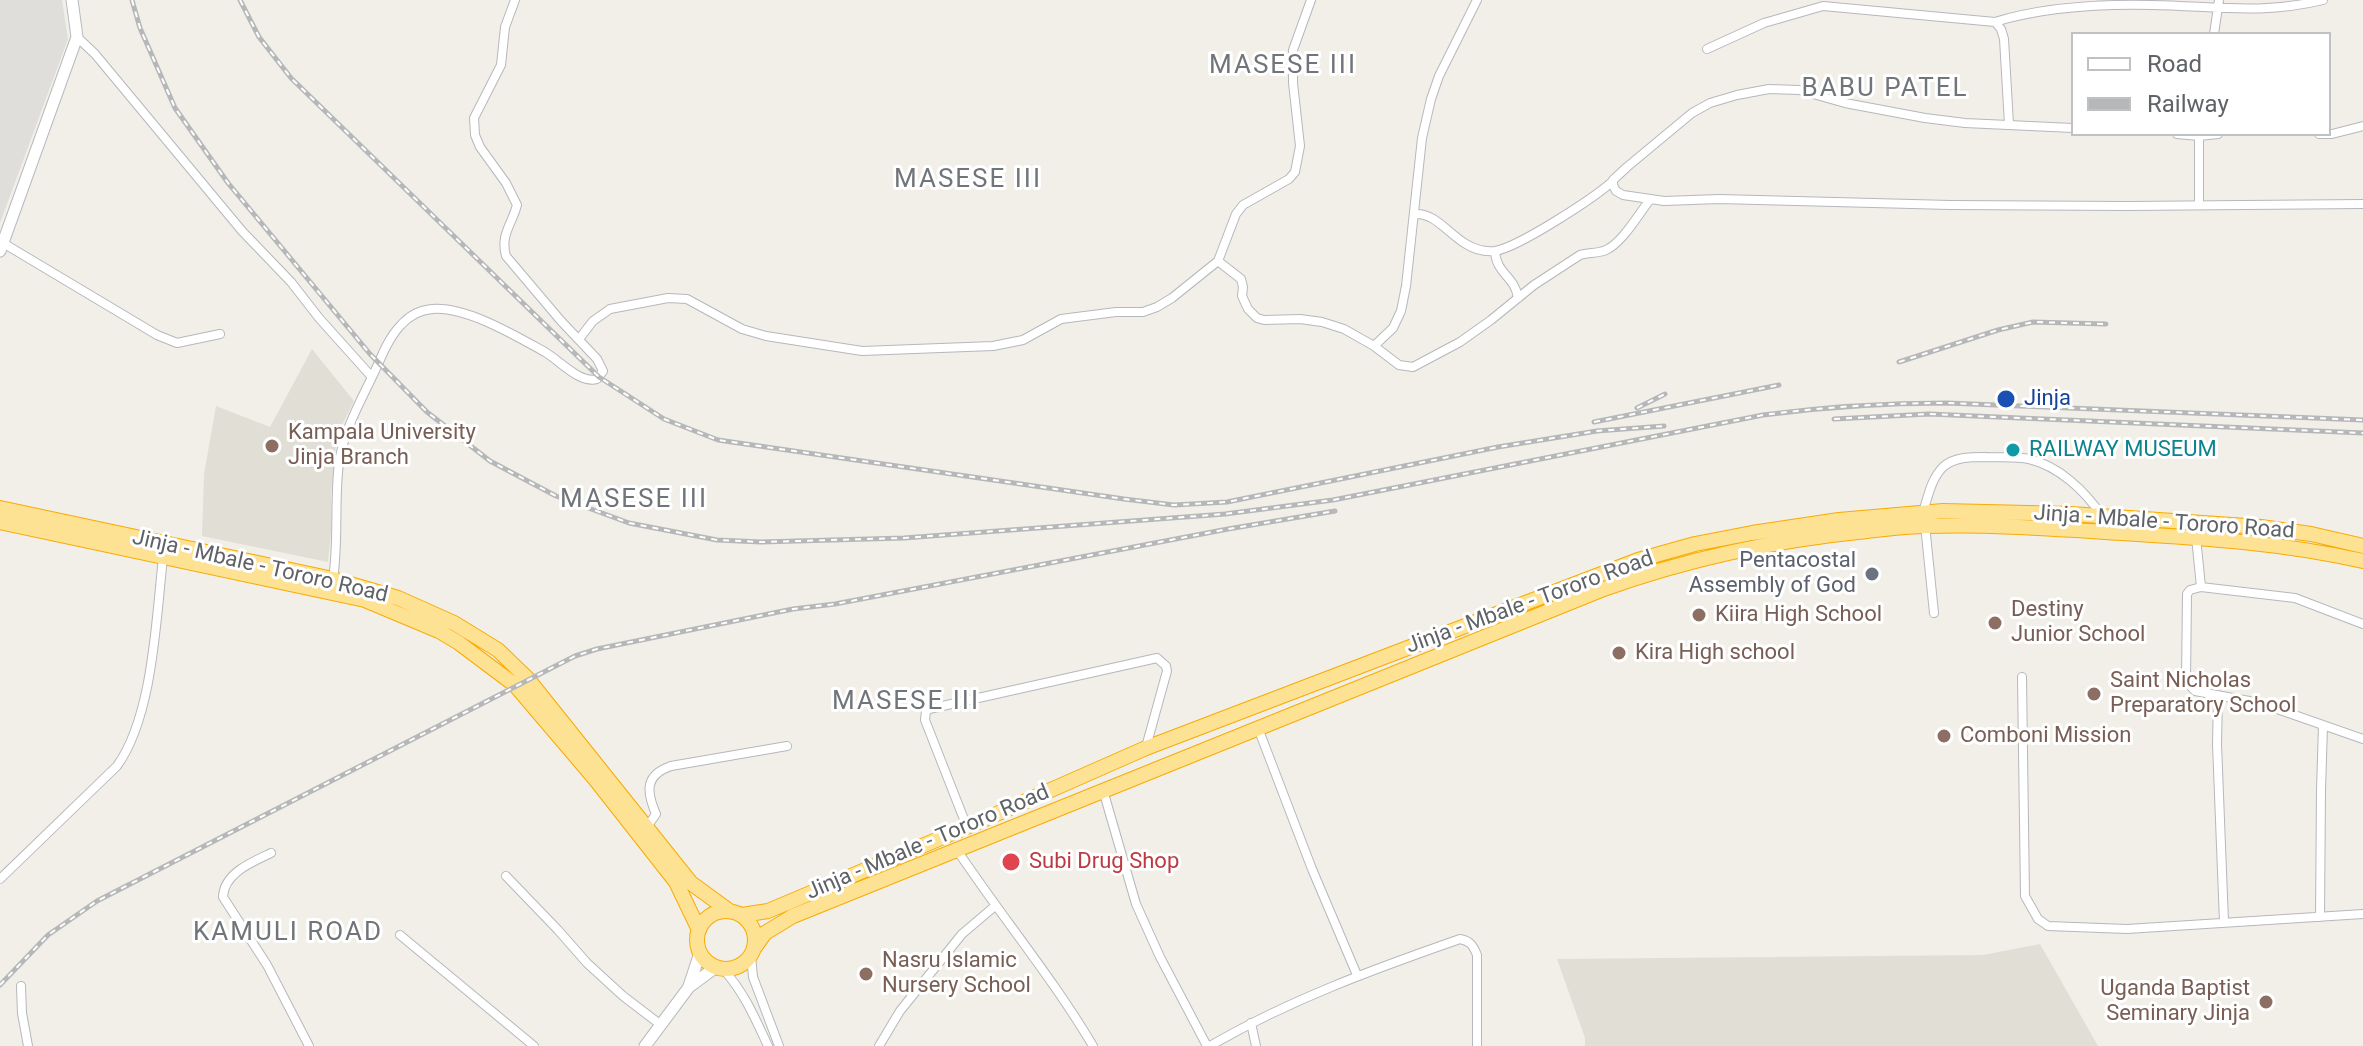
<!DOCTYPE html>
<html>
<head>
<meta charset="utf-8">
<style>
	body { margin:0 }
	#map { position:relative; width:2363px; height:1046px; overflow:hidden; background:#f1efe8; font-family:Roboto,sans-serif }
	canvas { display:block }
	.legend { position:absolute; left:2071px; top:32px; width:260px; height:104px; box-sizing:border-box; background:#fff; border:2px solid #bfc1c3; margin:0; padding:10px 14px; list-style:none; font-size:24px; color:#5f6368 }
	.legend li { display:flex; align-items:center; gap:16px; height:40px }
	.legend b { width:40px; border:2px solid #bfc1c3 }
</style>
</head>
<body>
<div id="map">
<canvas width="2363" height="1046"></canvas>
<ul class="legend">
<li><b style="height:10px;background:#fff"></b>Road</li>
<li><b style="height:10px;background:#b6b7b8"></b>Railway</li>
</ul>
</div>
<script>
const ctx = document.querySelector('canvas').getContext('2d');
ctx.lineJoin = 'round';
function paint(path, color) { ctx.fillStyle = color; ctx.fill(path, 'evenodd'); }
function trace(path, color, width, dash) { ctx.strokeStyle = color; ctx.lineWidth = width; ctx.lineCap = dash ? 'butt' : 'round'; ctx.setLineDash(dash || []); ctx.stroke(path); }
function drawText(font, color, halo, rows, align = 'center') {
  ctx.font = font + ' Roboto,sans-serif'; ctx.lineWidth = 6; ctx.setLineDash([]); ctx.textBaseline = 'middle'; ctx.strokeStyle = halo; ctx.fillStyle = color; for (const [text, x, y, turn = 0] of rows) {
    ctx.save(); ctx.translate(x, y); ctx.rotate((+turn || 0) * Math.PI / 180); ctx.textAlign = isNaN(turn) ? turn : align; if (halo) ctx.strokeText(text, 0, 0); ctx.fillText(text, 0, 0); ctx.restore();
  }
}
const industrial = new Path2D(`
	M0 0H62L68 39 0 223Z`);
const education = new Path2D(`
	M312 349 354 401 337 435 331 493V532L328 562 202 536 204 474 216 406 270 427Z
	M2040 944 2098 1046H1585V1038L1557 959 1983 955Z`);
const street = new Path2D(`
	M1995 22C2043 7 2102 4 2152 5 2214 6 2261 15 2323 0
	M2214 34 2219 0
	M77 37 95 54 242 231 291 282 319 318 371 376
	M1707 49 1764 23 1823 6 1995 22 2001 29 2004 39 2009 124
	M2073 128 1965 123 1925 118 1845 103 1799 90 1769 89 1737 95 1710 103 1692 113 1627 167 1613 180V185L1616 191 1623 195 1664 201 1719 199 1950 205 2127 206 2363 204
	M2177 134 2199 136V205
	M2319 134H2332L2363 126
	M2199 136 2218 134
	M1414 214C1435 212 1448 234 1466 244 1474 249 1485 252 1495 251 1519 247 1594 198 1613 181
	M3 243 157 335 177 343 220 334
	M1495 251C1496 274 1515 276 1518 298
	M1218 261 1241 279 1243 287 1242 296 1248 309 1257 318 1264 320 1300 319 1322 322 1344 329 1374 346 1399 365 1413 367 1460 342 1491 320 1534 285 1580 255C1589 252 1597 254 1606 250 1622 243 1638 215 1649 201
	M579 339 593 321 610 309 668 298 687 299 742 329 766 336 862 351 993 346 1023 340 1061 319 1116 312H1143L1157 307 1172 298 1218 261 1236 214 1243 205 1289 179 1295 172 1300 146 1293 83V50L1311 0
	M1374 346 1393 328 1401 311 1406 286 1422 138 1431 99 1439 76 1477 0
	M1923 512C1928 497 1931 479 1943 467 1954 457 1970 457 1985 457 1999 458 2015 456 2029 459 2059 466 2085 491 2102 516
	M1925 525 1934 613
	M2196 537 2201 587
	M333 579C339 540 334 501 339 463 344 427 365 394 379 362 385 348 391 335 401 325 409 316 420 310 432 309 466 306 516 336 545 352 560 361 580 384 597 379L603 371 597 359 561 321 506 256C500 235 512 224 517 205L506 183 480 147 475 135 474 118 501 65 505 27 515 0
	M2363 624 2295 598 2201 587 2190 590 2187 594 2186 681 2195 691 2260 703 2363 739
	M2022 677 2025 896 2038 919 2048 926 2127 929 2363 914
	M2218 696 2217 744 2224 922
	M1258 728 1312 869 1357 975
	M1103 790 1136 904 1160 957 1207 1046
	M647 827 656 814C646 791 645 775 671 766L787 746
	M967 827 925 720 926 711 929 709 1157 658 1166 666 1167 671 1146 747
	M957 850C1001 916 1052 977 1093 1046
	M271 853C252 862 224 873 223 897L267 965 309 1046
	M506 876 558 930 587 963 623 996 661 1025
	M0 879 117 766C153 716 156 619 163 558
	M2320 917 2321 790 2323 726
	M400 935 534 1046
	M751 955 753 977 779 1046
	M723 969C744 992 755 1018 768 1046
	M21 986 22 1013 28 1046
	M1251 1023 1256 1046
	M879 1046 900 1011 962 934 995 906
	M1210 1046C1289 1000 1374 969 1460 939 1470 941 1473 945 1477 955V1046`);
const secondary = new Path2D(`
	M0 251 77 37 72 0
	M689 986 700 953
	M645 1046 689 987 716 967`);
const highway = new Path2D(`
	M0 508 333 579 398 598 454 623 498 650 528 679 691 883 728 910
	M0 522 365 600 439 631 459 643 515 685 595 779 676 882 699 930
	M697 940a29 29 0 1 1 58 0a29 29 0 1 1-58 0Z
	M742 915 768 911 967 827 1146 748 1638 560 1695 544 1752 533 1839 520 1943 511 2071 514 2261 527 2311 534 2363 546
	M755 947 765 933 793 916 1601 590C1686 559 1776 540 1867 531 1887 529 1907 526 1927 526 1992 524 2057 529 2122 533 2204 538 2283 543 2363 561`);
const rail = new Path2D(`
	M132 0 140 28 175 108 228 183 370 354 427 412 490 461 556 496 629 523 717 540 761 542 904 538 1225 514 1333 500 1763 415C1824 407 1885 403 1947 403L2363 420
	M240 0 259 37 291 78 599 377 664 419 718 440 1124 499 1174 505 1227 502 1498 447 1597 431 1664 426
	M1899 362 1998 330 2033 322 2106 324
	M1637 408 1665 394
	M1834 419 1929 414 2363 433
	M1594 422 1779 385
	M0 985 48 935 97 901 575 656 597 649 793 609 835 604 1228 529 1335 511`);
const markers = [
	[2006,399,10,"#1a4fb4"],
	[272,446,8,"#8d6e63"],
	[2013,450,8,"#0f9aa8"],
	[1872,574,8,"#6b7280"],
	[1699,615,8,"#8d6e63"],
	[1995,623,8,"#8d6e63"],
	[1619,653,8,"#8d6e63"],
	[2094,694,8,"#8d6e63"],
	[1944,736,8,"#8d6e63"],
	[1011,862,10,"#e0444e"],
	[866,974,8,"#8d6e63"],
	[2266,1002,8,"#8d6e63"]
];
const transitNames = [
	["Jinja",2024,399]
];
const educationNames = [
	["Kampala University",288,433],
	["Jinja Branch",288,458],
	["Destiny",2011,610],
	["Junior School",2011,635],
	["Kiira High School",1715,615],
	["Kira High school",1635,653],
	["Saint Nicholas",2110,681],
	["Preparatory School",2110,706],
	["Comboni Mission",1960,736],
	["Nasru Islamic",882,961],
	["Nursery School",882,986],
	["Uganda Baptist",2250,989,"right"],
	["Seminary Jinja",2250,1014,"right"]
];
const cultureNames = [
	["RAILWAY MUSEUM",2029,450]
];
const streetNames = [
	["Jinja - Mbale - Tororo Road",2164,523,4],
	["Jinja - Mbale - Tororo Road",260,567,13],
	["Jinja - Mbale - Tororo Road",1530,603,-20],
	["Jinja - Mbale - Tororo Road",928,843,-23]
];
const worshipNames = [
	["Pentacostal",1856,561],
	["Assembly of God",1856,586]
];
const healthNames = [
	["Subi Drug Shop",1029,862]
];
const quarterNames = [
	["MASESE III",1283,66],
	["BABU PATEL",1885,89],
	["MASESE III",968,180],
	["MASESE III",634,500],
	["MASESE III",906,702],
	["KAMULI ROAD",288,933]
];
paint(industrial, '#e0deda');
paint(education, '#e1ded6');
trace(street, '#b5b8bc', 10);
trace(secondary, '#b6babf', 13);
trace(highway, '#f9ab00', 16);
trace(street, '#fff', 8);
trace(secondary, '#fff', 11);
trace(highway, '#fde293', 14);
trace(rail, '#b6b7b8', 5);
trace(rail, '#fff', 2, [6]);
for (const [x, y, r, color] of markers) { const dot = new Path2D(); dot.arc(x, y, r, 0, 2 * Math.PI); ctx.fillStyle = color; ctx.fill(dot); trace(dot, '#fff', 3); }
drawText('22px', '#164399', '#fff', transitNames, 'left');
drawText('22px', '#785e54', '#fff', educationNames, 'left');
drawText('22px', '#0d838f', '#fff', cultureNames, 'left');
drawText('22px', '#5f6368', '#fff', streetNames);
drawText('22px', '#5b616d', '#fff', worshipNames, 'right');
drawText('22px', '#be3a42', '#fff', healthNames, 'left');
ctx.letterSpacing = '2px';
drawText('26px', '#70757a', '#fff', quarterNames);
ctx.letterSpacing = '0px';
</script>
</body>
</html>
